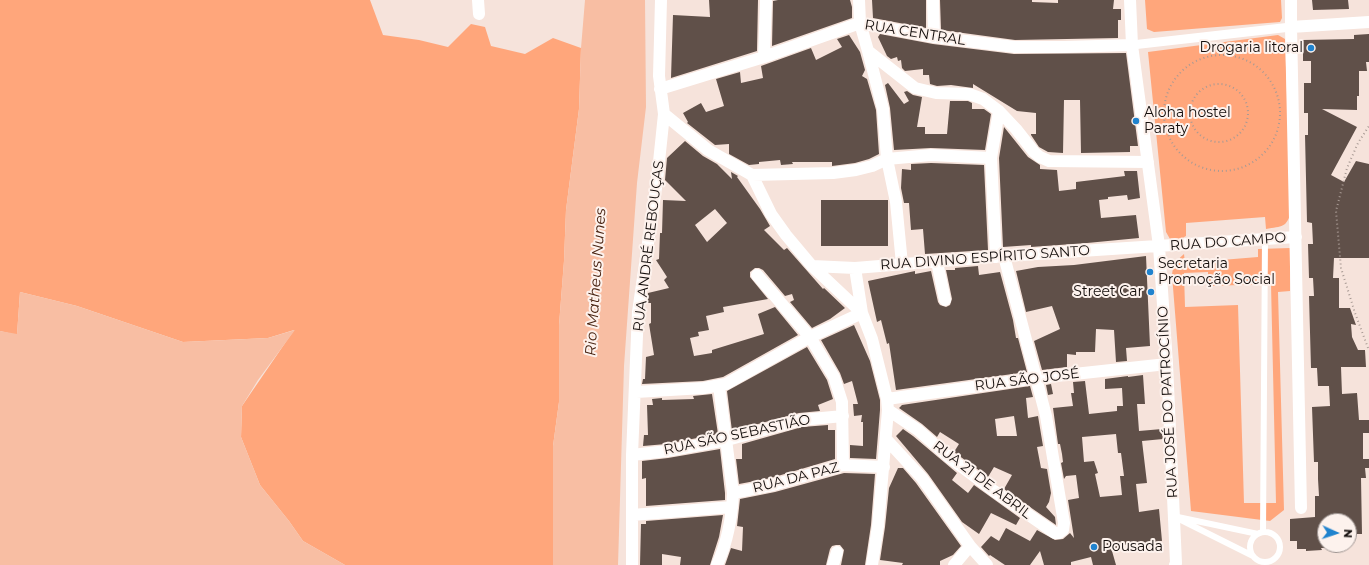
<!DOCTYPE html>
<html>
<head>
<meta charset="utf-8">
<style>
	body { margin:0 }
	#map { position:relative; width:1369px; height:565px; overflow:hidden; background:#f6e3db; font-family:Montserrat,sans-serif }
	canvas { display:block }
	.north { position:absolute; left:1317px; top:513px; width:40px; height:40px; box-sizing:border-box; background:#fdf2ed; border:1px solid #9f9693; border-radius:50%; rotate:93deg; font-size:11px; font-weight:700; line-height:16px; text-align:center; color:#130d0b }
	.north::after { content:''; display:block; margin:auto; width:14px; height:18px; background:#2083ce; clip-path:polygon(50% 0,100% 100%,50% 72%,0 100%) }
</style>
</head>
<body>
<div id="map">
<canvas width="1369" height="565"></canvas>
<div class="north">N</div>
</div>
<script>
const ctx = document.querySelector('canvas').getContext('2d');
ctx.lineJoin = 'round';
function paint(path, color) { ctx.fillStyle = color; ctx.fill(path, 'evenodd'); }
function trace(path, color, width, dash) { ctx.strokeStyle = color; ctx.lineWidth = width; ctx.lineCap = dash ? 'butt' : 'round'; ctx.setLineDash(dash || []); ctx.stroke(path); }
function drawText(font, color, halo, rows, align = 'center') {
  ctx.font = font + ' Montserrat,sans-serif'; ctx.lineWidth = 4; ctx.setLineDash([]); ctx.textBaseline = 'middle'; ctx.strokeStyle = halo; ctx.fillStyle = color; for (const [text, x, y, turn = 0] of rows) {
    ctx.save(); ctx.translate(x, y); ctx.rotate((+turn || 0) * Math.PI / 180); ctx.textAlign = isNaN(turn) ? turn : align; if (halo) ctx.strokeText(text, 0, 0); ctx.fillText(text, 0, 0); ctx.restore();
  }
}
const green = new Path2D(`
	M0 0H370L383 35 419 40 448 47 471 24 485 27 491 46 525 54 553 38 581 48 579 109 566 210 564 261 559 325V402L553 446V565H345L303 541 289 521 260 485 241 437 242 406 294 330 268 338 183 342 77 306 20 292 17 335 0 331Z
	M1145 0H1281L1282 18 1280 22 1154 32 1147 29Z
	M1278 35 1285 39 1291 211C1287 228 1282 226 1266 229L1265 217 1186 223V236L1179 240 1170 239 1166 232 1148 52Z
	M1290 248V291L1278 292 1284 510 1270 521 1191 511 1172 275C1173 265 1176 261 1184 254L1185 263 1258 257V249ZM1208 272V286L1271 284 1276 503H1244L1238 305 1185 307 1184 273Z`);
const water = new Path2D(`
	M585 0H645L646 107 637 183 624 366 618 565H553V446L559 402V325L564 261 566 210 579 109 581 48Z
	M20 292 77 306 183 342 268 338 295 330 258 380 242 406 241 437 260 485 289 521 303 541 345 565H0V331L17 334Z`);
const building = new Path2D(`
	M709 0H758L757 51 671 78 673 15 710 17Z
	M778 0H850L852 7V18L772 46 773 1Z
	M872 0H926V28L873 18Z
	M940 0H1032V2L1058 3V0H1114L1113 9H1121V20H1118V38L1015 40 941 30Z
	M1312 0H1348L1349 9 1313 10Z
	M880 34 933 44 1014 54 1126 53 1138 146H1130V152L1081 153 1080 100H1064L1063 153 1048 152 1039 147 1031 135V134H1036V113L1017 111 973 84V88L951 85 937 86 930 84 929 75H923V69L905 71 902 68 901 60 898 61 897 57 891 59 887 56 878 37Z
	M1369 34V62H1366L1367 71H1359V96H1357V110L1322 109 1357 127 1331 175 1344 182 1356 161 1369 164V258H1334L1333 278H1339V308H1350L1356 325 1351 324 1352 337 1358 350H1365L1366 367H1341L1342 394 1357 393 1359 420H1369V433H1363V459H1369V468H1365L1366 478H1361L1362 534H1350L1349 521H1325V548H1321L1322 550 1306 551V549H1297V541H1290V519L1315 517V496H1319L1318 479V462H1314L1312 407 1330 406 1329 386H1318L1317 368H1311L1309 296H1314L1313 278H1309L1308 244H1313L1312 223 1307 222 1305 135H1308V113H1304V83H1311V61H1303V40L1354 39V35Z
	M849 35 860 52 865 70 862 76 867 79 876 110 879 154 869 159 855 163 832 166V162H792L793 164 781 165 780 160 759 162V164L749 165 729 154V144L715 145 687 123 688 122 683 113 701 103 706 112 724 106 716 79 740 72 741 83 763 78 761 66 811 48 816 60 842 47 837 39Z
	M888 83 904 104 909 101 904 92 907 91 913 95 922 97 917 127H925V134H947L950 101H968L972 103V109H984L991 114 985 150 931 148 894 150 890 108 885 85Z
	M1004 127 1028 157 1040 165V169L1057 170 1059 191 1076 189V182L1125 176 1124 171H1137L1140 198 1128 200 1127 195 1108 197V199L1099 200 1101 218 1136 215 1139 238 1087 243 1031 247V245L1003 247 999 158Z
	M685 141 703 156 717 164 732 179 731 172 738 176 737 177 760 209 770 226 764 230 784 250 787 248 823 289 824 288 845 308 830 319 812 328 790 302 794 300 792 294 785 296 763 270 759 268H755L750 272V277L768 299 723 307 724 312 706 316 709 330 698 332 699 336 690 338 694 356 712 353V350L764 334 758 314 775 307 798 335 723 377 703 381 642 384 643 379H645L646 357 654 355 649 324 651 323V303H647L648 293 669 288 664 280 667 277 656 260 659 259 660 233H662L663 200 686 201 665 180 667 158ZM715 209 727 223 707 242 695 225Z
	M931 163 984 165 988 250 925 254 923 229 911 230 909 203H904L901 188 902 169 911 170V164Z
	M821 200H888V246H821Z
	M1146 256 1150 346 1126 348 1127 361 1116 362 1114 330 1096 329 1095 352H1076V355L1067 354V367L1042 370 1034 341 1060 329 1052 306 1026 312 1016 271 1038 267 1074 265Z
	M978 266 979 275 1000 272 1013 320 1016 338H1018L1027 372 896 390 889 343 887 344 881 320 877 322 868 281 915 271V274L931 271 938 302 940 305 946 307 950 305 952 299 946 270H955V268Z
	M854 325 870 361 880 400V410L876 459 850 458V445L863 446V422H861L862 415 854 416 853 404H858L852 381 844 384 840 373 821 340Z
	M807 347 827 380 833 399 818 405 820 411 799 413 732 431 727 391Z
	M1143 375 1145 404H1137L1139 431 1162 429 1163 439 1142 441 1147 483 1136 484 1139 512 1159 509 1162 541 1121 545V550L1112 551 1116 565H1093L1091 557 1071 562V565H1044L1040 551 1030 565H1005L990 555 989 556 981 547 991 536 999 541 1006 528 1030 541 1037 530 1055 540 1063 539 1070 533 1074 538 1068 500 1079 498 1076 475 1066 476 1064 479 1061 463 1063 462 1062 454 1060 444H1058L1053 408 1073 406 1071 393H1074L1073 382 1085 381 1089 414 1117 411V406H1123L1122 388 1105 389V379L1128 376V377ZM1116 434 1118 453H1121L1124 476H1120L1122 495 1100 497 1095 474 1098 473 1094 461 1084 462 1082 437Z
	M1051 384 1053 394 1048 395 1046 385Z
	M1030 386 1033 397 1026 398 1028 418 1038 416 1043 446 1037 447 1041 468 1047 469 1051 493 1049 502 1046 507 1055 517 1056 525 1004 489 1012 475 994 467 988 477 954 452 959 444 940 432 937 437 922 424 899 408 902 405ZM1014 416 1017 436H997L995 419Z
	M712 394 718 434 666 444 643 446 644 435H648L647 405H653L652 399 662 398V400L694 399 693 396Z
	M828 425V430H835V459L771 478 739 484 736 459H742V444L802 427Z
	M903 429 913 436 957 473 952 480 968 493 974 485 1020 518 1016 525 991 513 979 534 962 522 928 474 896 436Z
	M720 449 725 493V500L646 506V478L642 479V461L668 458Z
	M898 468H903L916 483 961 546 953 555 940 561V565H902L903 563 880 560 885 527 889 488Z
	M844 473 875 474 871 525 865 565H841L844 550 840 545H836L832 546 830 549 826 565H725L731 548 742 551 743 527 737 526 740 499 775 492Z
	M723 515 719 537 710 565H680L681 557 662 554V565H640L641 524H646V521Z`);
const path = new Path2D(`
	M1164 113a58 58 0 1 1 116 0a58 58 0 1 1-116 0Z
	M1190 113a29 29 0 1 1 58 0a29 29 0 1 1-58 0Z
	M1368 348 1355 313 1341 268 1336 211 1347 168 1358 143 1369 126`);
const service = new Path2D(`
	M1250 547a15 15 0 1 1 30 0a15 15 0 1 1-30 0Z
	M1263 532 1265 239
	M1253 556 1173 516 1258 534`);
const pedestrian = new Path2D(`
	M1132 45 1291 27`);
const minor = new Path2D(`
	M478 0 479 14
	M859 0 860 23 868 51 915 88 936 93 969 94 983 99 999 111 1016 129 1034 152 1040 157 1049 161 1148 162
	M933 0 934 37
	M1130 0 1132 45 1159 246 1167 364 1176 563 1175 565
	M1291 0V27L1301 508
	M1291 27 1369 22
	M868 51 883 109 887 159 896 202 902 264
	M764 57 766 0
	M660 89 764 57 860 23 934 37 1015 47H1064L1132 45
	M664 114 708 150 752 175 771 214 786 235 812 266 862 313 872 339 887 399 888 410 878 526 872 565
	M752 175 833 173 856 170 872 166 887 159 931 155 991 158
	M996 257 991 158 999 111
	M937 262 945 300
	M812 266 855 268 1004 256 1296 237
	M757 275 810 337 834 377 842 402 843 465
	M636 392 704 388 726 384 810 337 862 313 855 268
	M887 399 1037 378 1167 364
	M888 410 918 430 950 458 994 491 1055 533H1059L1063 530 1064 523 1046 416 1004 256
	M886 439 922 478 970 546 987 565
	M632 455 667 451 727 440 801 420 843 416
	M733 493 773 485 843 465 884 467
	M632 515 732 507
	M632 565V455L638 312 657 181 664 114 659 76 661 0
	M717 565C727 543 732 517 733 493L719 386
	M833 565 837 552
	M954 565 970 546`);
const markers = [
	[1311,48,4,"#2083ce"],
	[1136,121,4,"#2083ce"],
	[1150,272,4,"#2083ce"],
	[1151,292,4,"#2083ce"],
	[1094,547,4,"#2083ce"]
];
const streetNames = [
	["RUA CENTRAL",915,33,9],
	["RUA DO CAMPO",1228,242,-4],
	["RUA ANDRÉ REBOUÇAS",649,246,-83],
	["RUA DIVINO ESPÍRITO SANTO",985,258,-4],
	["RUA SÃO JOSÉ",1027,380,-7],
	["RUA JOSÉ DO PATROCÍNIO",1168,402,-93],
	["RUA SÃO SEBASTIÃO",737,435,-12],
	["RUA DA PAZ",796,478,-14],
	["RUA 21 DE ABRIL",982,480,37]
];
const poiNames = [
	["Drogaria litoral",1303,48,"right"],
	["Aloha hostel",1144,113],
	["Paraty",1144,129],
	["Secretaria",1158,264],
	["Promoção Social",1158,280],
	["Street Car",1143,292,"right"],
	["Pousada",1102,547]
];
const waterNames = [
	["Rio Matheus Nunes",596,282,-86]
];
paint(green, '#ffa67b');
paint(water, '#f8bea3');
paint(building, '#605049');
trace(path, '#a89a94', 2, [1, 3]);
trace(service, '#fff', 6);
trace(pedestrian, '#fff', 9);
trace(minor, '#fff', 12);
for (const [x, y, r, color] of markers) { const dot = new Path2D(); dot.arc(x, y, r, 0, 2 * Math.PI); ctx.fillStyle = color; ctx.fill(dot); trace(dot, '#fdf2ed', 1.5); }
drawText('14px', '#130d0b', '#fdf2ed', streetNames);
drawText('14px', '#130d0b', '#fdf2ed', poiNames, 'left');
drawText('italic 15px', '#482311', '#fdf2ed', waterNames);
</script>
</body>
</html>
